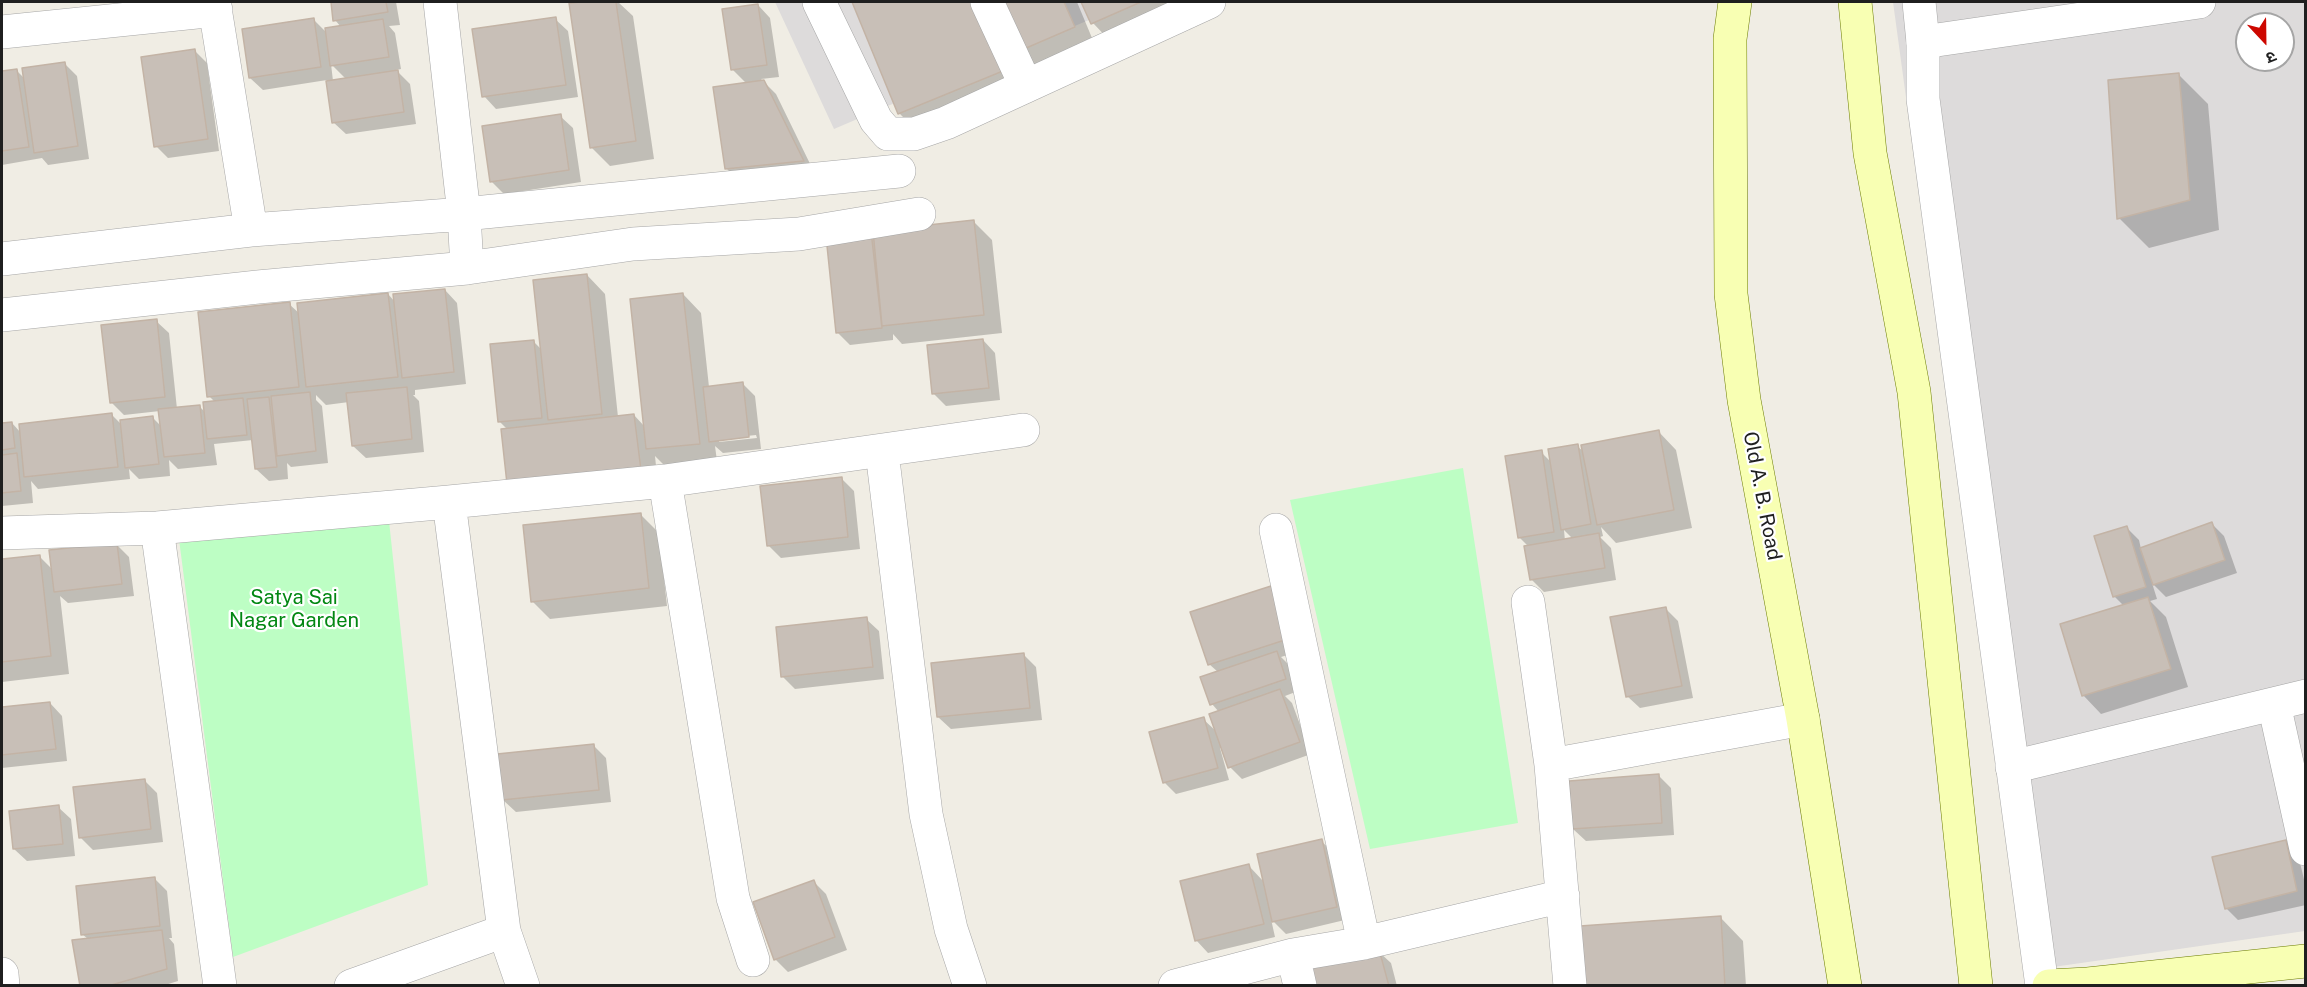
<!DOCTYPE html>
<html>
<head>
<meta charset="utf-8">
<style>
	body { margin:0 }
	#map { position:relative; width:2307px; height:987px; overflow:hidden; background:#f0ede4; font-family:"Public Sans","Noto Sans Devanagari",sans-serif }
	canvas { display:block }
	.frame { position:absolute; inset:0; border:3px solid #1f1f1f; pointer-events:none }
	.north { position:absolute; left:2235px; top:12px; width:60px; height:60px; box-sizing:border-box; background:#fff; border:2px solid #a5a5a5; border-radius:50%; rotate:158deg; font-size:16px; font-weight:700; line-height:24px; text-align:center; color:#1f1f1f }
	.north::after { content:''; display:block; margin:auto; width:21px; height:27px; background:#cd0700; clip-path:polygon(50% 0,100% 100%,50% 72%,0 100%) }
</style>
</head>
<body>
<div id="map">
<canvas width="2307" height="987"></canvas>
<div class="frame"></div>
<div class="north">उ</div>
</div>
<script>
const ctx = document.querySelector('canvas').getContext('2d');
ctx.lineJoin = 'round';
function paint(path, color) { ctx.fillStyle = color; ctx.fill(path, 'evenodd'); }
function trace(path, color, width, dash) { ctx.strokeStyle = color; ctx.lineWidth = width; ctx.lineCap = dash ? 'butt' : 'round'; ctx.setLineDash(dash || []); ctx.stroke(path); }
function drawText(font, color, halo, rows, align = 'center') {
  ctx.font = font + ' "Public Sans",sans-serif'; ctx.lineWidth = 4.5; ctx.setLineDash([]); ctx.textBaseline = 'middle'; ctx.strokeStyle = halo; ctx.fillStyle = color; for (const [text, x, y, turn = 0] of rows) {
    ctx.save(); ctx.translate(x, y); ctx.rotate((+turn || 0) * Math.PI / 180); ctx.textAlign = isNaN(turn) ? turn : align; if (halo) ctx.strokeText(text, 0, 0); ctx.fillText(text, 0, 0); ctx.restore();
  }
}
const residential = new Path2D(`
	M775 2H1131L834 129Z
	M1893 2H2305V931L2025 971ZM2247 24H2283V60H2247Z`);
const park = new Path2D(`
	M1463 468 1518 823 1370 849 1290 500Z
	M386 493 428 885 233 957 176 516Z`);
const shadow = new Path2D(`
	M332 2H396L400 25 389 26 395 33 401 69 396 70 410 84 416 124 346 134 333 122 327 80 263 90 250 78 313 19 327 33 341 27 335 20ZM331 64 346 79 333 81Z
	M591 2H618L633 16 654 159 610 166 591 147 571 5Z
	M854 2H985L1020 89 917 131 899 113Z
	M997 2H1077L1097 50 1041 74 1018 51Z
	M1083 2H1199L1111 42 1093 23Z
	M758 5 770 18 779 77 761 79 776 94 815 174 739 181 726 168 747 84 732 69Z
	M555 19 568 31 578 97 496 109 484 96Z
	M194 50 207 63 219 151 168 158 156 146Z
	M65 64 77 76 89 159 48 165 42 158 2 165V73L17 71 25 79Z
	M2178 74 2208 104 2219 230 2149 248 2119 218Z
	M560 116 573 128 581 182 504 194 491 181Z
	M973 221 992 240 1002 333 902 344 893 334V340L850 345 837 332 827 237Z
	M587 275 605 294 618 417 634 415 645 427 683 294 701 313 709 387 743 384 755 396 761 449 723 453 715 446 717 461 666 467 655 456 659 496 507 429 500 422 533 341 542 350ZM756 435 757 438 719 442V439Z
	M445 290 457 303 466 384 415 390V395H413L419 401 424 452 366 458 353 446 349 402 326 405 316 395V400L322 406 328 463 291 467 287 463 288 479 269 481 256 469 253 440 214 444 217 465 178 469 169 460 170 476 139 479 129 469 130 479 38 489 31 481 33 503 2 506V425L12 423 21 433 112 415 122 425 153 418 162 427 160 411 124 415 111 402 156 321 169 333 177 409 199 406 206 413 215 402 209 396 289 304 300 314 388 294 395 302Z
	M983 340 995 353 1000 400 946 406 933 393Z
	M1658 431 1676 450 1692 528 1616 543 1601 527 1603 536 1600 537 1611 548 1616 580 1544 592 1531 579 1529 547 1519 537 1541 452 1551 462 1577 446 1584 452ZM1564 530 1573 539 1565 541Z
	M841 478 854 491 860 549 781 558 768 545Z
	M640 514 659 533 667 606 550 619 532 601Z
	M2212 524 2224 536 2237 573 2166 597 2152 583 2157 599 2150 601 2166 617 2188 687 2101 714 2083 695 2124 606 2114 596 2126 527 2139 540 2141 549Z
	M117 545 129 557 134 596 68 603 60 596 69 674 2 682V561L40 557 53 570Z
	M1270 588 1300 651 1281 657 1289 665 1298 691 1285 696 1292 703 1311 754 1242 779 1230 767 1223 747 1220 748 1229 780 1176 794 1164 782 1203 719 1218 733 1219 712 1212 704 1202 678 1218 672 1209 664Z
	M1665 608 1678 621 1693 698 1640 708 1627 696Z
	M866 619 879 631 884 679 795 689 783 677Z
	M1024 655 1036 667 1042 720 951 729 938 717Z
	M50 703 62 716 67 761 2 768V709Z
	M593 745 606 758 611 802 516 812 503 800Z
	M1659 776 1671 788 1674 835 1586 841 1573 829Z
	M145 781 157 793 163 842 93 850 80 837Z
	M58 807 71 819 75 856 27 861 14 849Z
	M1321 841 1334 853 1349 919 1286 934 1271 919 1275 937 1208 953 1196 940 1249 866 1264 882Z
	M2285 841 2298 854 2306 888V905L2238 920 2226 908Z
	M154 878 167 891 172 938H169L174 944 178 981 162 986H81L88 939 82 934Z
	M814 882 826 894 847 950 788 972 775 959Z
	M1720 917 1743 941 1746 986H1586Z
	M1378 951 1391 963 1397 986H1313Z`);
const building = new Path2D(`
	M331 2H386L388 12 333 21Z
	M581 2H616L636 141 590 148 569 3Z
	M852 2H975L1003 71 898 114Z
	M996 2H1064L1075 27 1017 52Z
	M1081 2H1141L1091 24Z
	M758 4 767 65 731 70 722 9Z
	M556 17 566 85 482 97 472 29Z
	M314 18 321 67 249 78 242 29Z
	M383 19 389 57 330 66 325 28Z
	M195 49 208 139 154 147 141 57Z
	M65 62 78 146 34 153 22 68Z
	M17 69 29 147 2 151V71Z
	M398 70 404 112 332 123 326 81Z
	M2179 73 2190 200 2117 219 2108 80Z
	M764 80 804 161 725 169 713 87Z
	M561 114 569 170 490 182 482 126Z
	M974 220 984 315 882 326 873 231Z
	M871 231 882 328 836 333 826 236Z
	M587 274 602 414 548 420 533 280Z
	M445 289 454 372 402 378 393 294Z
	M388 293 398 377 306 387 297 303Z
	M683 293 700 444 646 449 630 299Z
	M290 302 299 387 207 397 198 312Z
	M157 319 165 397 110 403 101 325Z
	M983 339 989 388 932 394 927 345Z
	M534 340 542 418 498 422 490 344Z
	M743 382 749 437 709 442 703 387Z
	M407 387 412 439 352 446 346 393Z
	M310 392 316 451 277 456 271 396Z
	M269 397 277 467 255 469 247 399Z
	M243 398 247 435 207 439 203 402Z
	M200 405 205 453 164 457 158 409Z
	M112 413 118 467 24 477 19 424Z
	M634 414 642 478 508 493 501 429Z
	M153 416 159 464 125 468 120 420Z
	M12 422 15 448 2 450V423Z
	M1659 430 1674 510 1597 525 1581 445Z
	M1578 444 1591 524 1561 530 1548 449Z
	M1542 450 1554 532 1518 538 1505 456Z
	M17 453 21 491 2 493V455Z
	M842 477 848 537 767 546 760 486Z
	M641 513 649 588 531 602 523 525Z
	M2212 522 2225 560 2153 585 2140 548Z
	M2127 526 2146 587 2113 597 2094 536Z
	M1599 533 1605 568 1530 580 1524 546Z
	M117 543 122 584 54 592 49 550Z
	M40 555 51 656 2 662V559Z
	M1271 586 1288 639 1208 665 1190 612Z
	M2148 597 2171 669 2082 696 2060 624Z
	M1666 607 1682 686 1626 697 1610 617Z
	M867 617 873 667 781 677 776 627Z
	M1277 651 1286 679 1210 705 1200 677Z
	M1024 653 1030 708 937 717 931 663Z
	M1280 689 1300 742 1228 768 1209 714Z
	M50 702 56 749 2 755V707Z
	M1204 717 1218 768 1163 783 1149 732Z
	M594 744 599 790 502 800 497 754Z
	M1659 774 1662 823 1572 829 1569 781Z
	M145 779 151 829 79 838 73 787Z
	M59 805 63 844 13 849 9 811Z
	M1322 839 1337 907 1272 922 1257 854Z
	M2286 840 2297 891 2225 909 2212 857Z
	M1249 864 1264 924 1195 941 1180 881Z
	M155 877 160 926 81 935 76 886Z
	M814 880 835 937 774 960 753 902Z
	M1721 916 1725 986H1584L1580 926Z
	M162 930 167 969 108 986H80L72 940Z
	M1379 949 1389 986H1312L1307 969Z`);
const minor = new Path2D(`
	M214 2 251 230
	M440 2 464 214 467 268
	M819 2 876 120 888 134H914L946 123 1209 2
	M987 2 1026 86
	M2 32 216 10
	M1923 42 2199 2
	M2 259 251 230 464 214 899 171
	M2 315 258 287 467 268 633 244 799 234 919 214
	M882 452 926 814 951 929 970 986
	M665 481 733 898 753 960
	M449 502 665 481 1023 430
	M157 528 220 986
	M1276 530 1364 943
	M2 533 157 528 449 502 504 931 523 986
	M1528 602 1551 765 1570 986
	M2274 704 2306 849
	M1551 765 1803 719
	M2012 767 2306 696
	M1293 955 1300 986
	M2 974 3 986
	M351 986 504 931
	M1175 986 1293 955 1364 943 1563 896`);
const tertiary = new Path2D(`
	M1919 2 1923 42V99L2042 986`);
const secondary = new Path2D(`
	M1735 2 1730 39 1731 294 1744 400 1803 719 1845 986
	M1855 2 1870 153 1914 392 1976 986
	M2049 986 2088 984 2306 961`);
const streetNames = [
	["Old A. B. Road",1762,496,79]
];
const parkNames = [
	["Satya Sai",294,598],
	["Nagar Garden",294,621]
];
paint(residential, '#dddbdb');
paint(park, '#bdfec4');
paint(shadow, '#0003');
paint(building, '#c8bfb7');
trace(building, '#c3b3a5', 1.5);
trace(minor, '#a6a6a6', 34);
trace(tertiary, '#a6a6a6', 34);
trace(secondary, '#6a7b00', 34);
trace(minor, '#fff', 33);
trace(tertiary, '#fff', 33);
trace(secondary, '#f8ffb3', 33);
drawText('20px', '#1f1f1f', '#fff', streetNames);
drawText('20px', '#028712', '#fff', parkNames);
</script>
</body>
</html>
